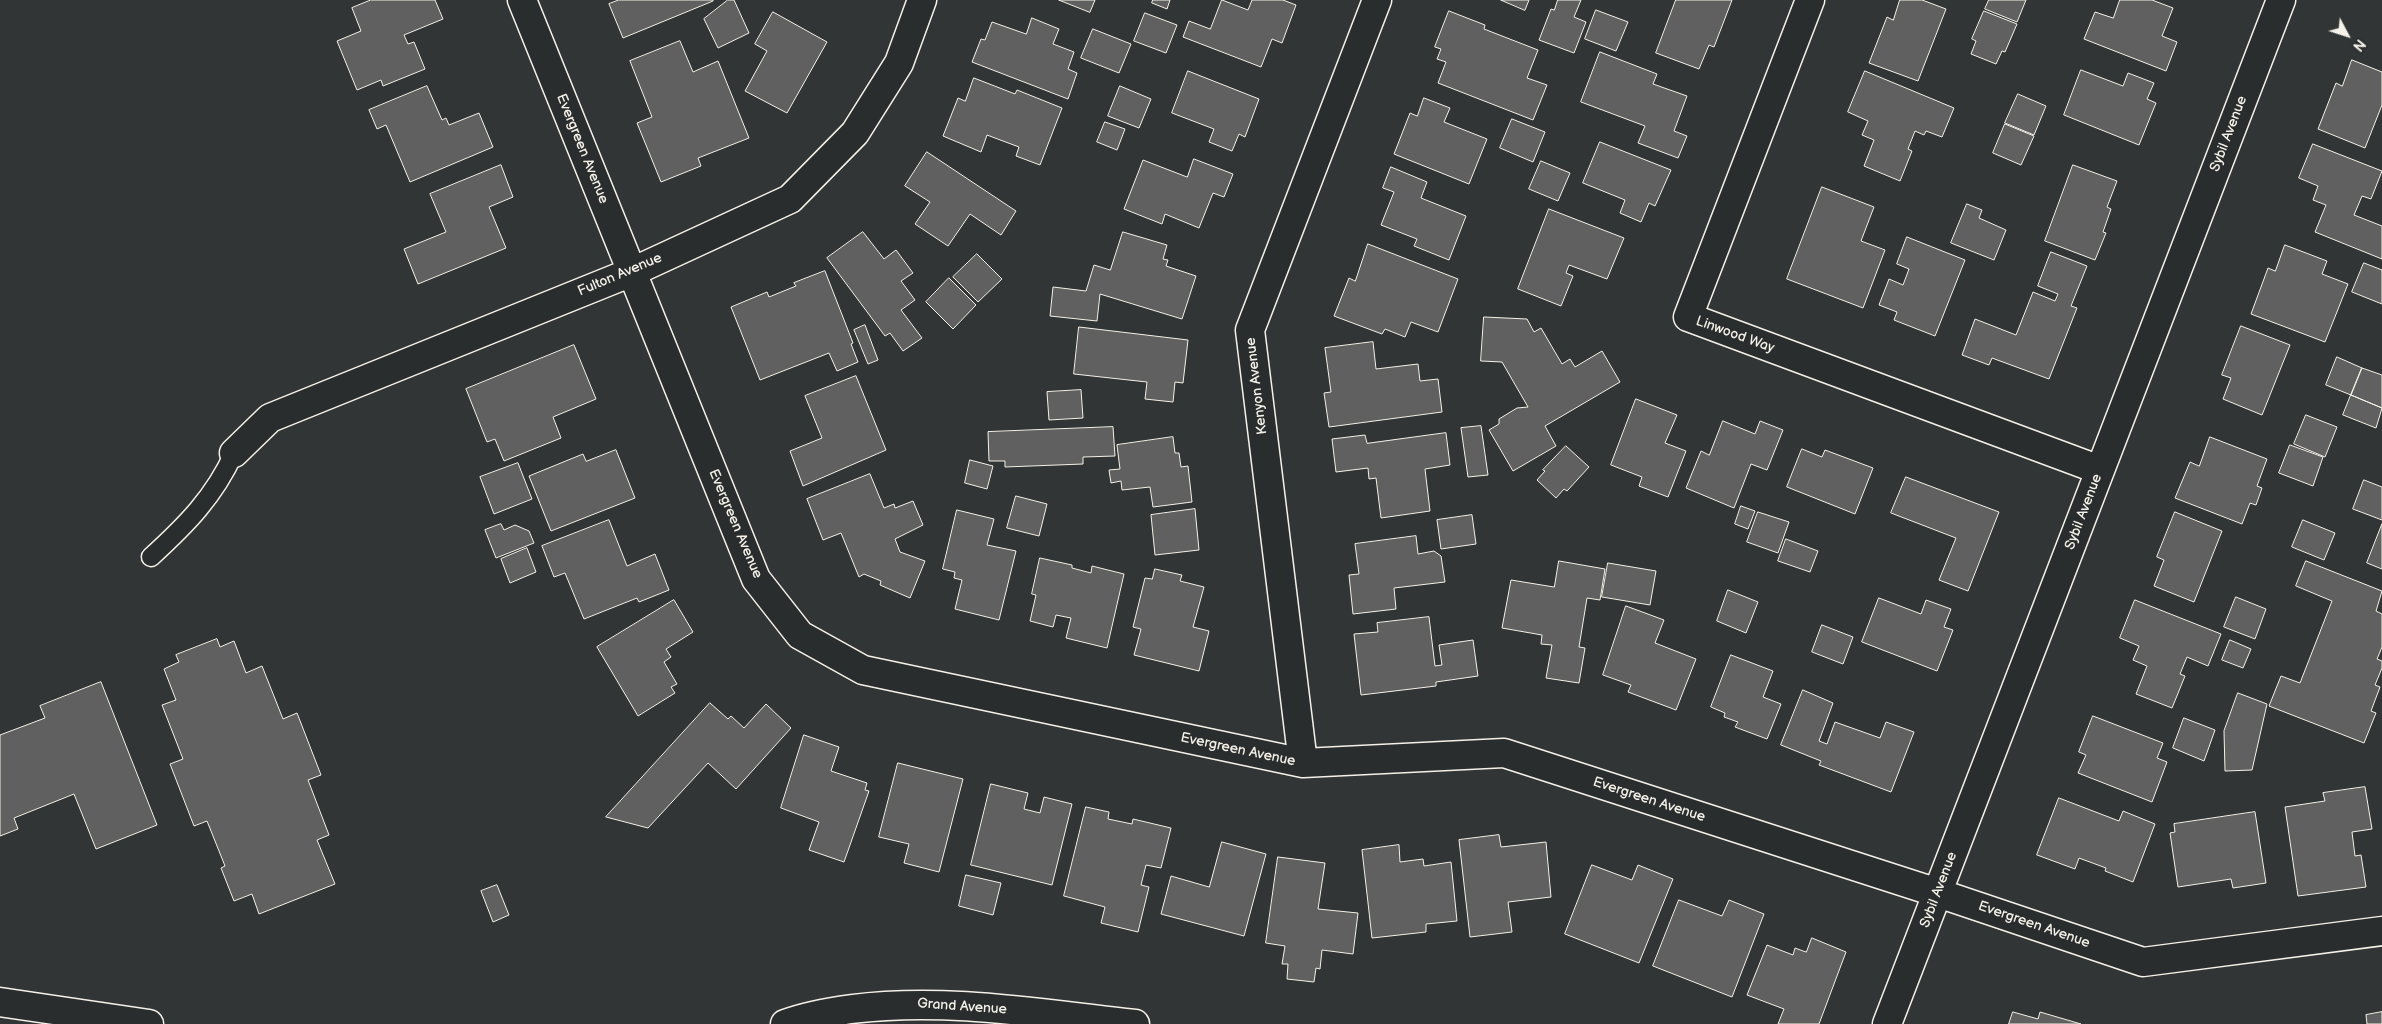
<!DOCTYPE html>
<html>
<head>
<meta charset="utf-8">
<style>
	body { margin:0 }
	#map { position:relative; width:2382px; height:1024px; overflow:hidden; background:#323535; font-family:"Balsamiq Sans",sans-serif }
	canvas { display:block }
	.north { position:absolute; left:2322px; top:10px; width:50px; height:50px; -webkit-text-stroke:4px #2a2d2e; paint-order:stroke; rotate:130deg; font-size:14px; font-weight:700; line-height:20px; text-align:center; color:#f4f1e8 }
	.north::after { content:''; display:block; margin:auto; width:18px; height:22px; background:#f4f1e8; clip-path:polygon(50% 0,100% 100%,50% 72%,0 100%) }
</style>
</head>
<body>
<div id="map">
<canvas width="2382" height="1024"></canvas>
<div class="north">N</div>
</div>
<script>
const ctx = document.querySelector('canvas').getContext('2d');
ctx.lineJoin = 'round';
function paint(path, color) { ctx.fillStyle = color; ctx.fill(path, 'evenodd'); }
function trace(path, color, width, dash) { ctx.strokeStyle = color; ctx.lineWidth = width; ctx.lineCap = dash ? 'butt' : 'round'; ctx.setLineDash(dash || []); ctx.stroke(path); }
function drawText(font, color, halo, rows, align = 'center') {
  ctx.font = font + ' "Balsamiq Sans",sans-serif'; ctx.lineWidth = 5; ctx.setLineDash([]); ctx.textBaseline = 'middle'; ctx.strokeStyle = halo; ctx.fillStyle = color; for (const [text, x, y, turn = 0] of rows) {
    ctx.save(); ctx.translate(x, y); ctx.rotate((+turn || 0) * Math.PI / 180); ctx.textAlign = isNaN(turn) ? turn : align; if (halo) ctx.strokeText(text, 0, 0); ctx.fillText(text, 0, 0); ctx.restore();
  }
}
const building = new Path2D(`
	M371 0H435L443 19 404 35 408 44 414 42 425 69 383 86 381 80 357 90 337 41 361 31 352 8Z
	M619 0H713V1L623 38 609 4Z
	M728 0H734L749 33 718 48 704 19Z
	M1059 0H1095L1090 12Z
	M1153 0H1170L1167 9 1152 3Z
	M1222 0 1248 10 1252 0H1283L1296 5 1282 43 1272 39 1261 67 1183 37 1189 21 1210 29Z
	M1501 0H1529L1525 10Z
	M1558 0H1581L1574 17 1586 22 1574 53 1539 40 1551 9 1554 10Z
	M1676 0H1732L1714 47 1709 45 1699 69 1656 53Z
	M1900 0H1922L1946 9 1918 81 1869 63 1887 17 1893 20Z
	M1989 0H2026L2017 22 1985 9Z
	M2120 0H2152L2173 8 2162 36 2177 42 2166 71 2084 39 2095 12 2113 18Z
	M1596 10 1628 22 1616 51 1585 39Z
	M1449 11 1485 25 1484 29 1538 50 1527 78 1547 85 1533 120 1438 83 1446 62 1437 59 1441 49 1435 47Z
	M1984 11 2017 24 2005 52 2002 51 1996 64 1971 54 1976 41 1972 39Z
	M773 12 827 42 787 113 745 91 767 51 755 44Z
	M1145 13 1177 25 1166 53 1134 41Z
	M1032 18 1059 29 1053 44 1074 52 1068 69 1077 73 1068 99 972 62 981 39 985 40 992 22 1026 34Z
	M1093 29 1131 44 1119 73 1081 58Z
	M680 41 693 72 718 61 749 138 698 158 701 166 661 182 637 123 652 117 630 61Z
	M1600 52 1657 74 1653 84 1687 96 1674 131 1687 136 1678 158 1638 143 1645 126 1581 102Z
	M2352 60 2382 72V105L2365 148 2318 129 2336 83 2342 86Z
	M2081 70 2123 86 2128 73 2154 83 2147 99 2156 103 2139 145 2064 115Z
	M1188 71 1259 99 1245 137 1239 134 1232 151 1209 142 1214 129 1172 113Z
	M1865 71 1954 108 1942 137 1926 131 1924 135 1915 131 1908 149 1912 151 1900 181 1864 166 1874 140 1862 135 1868 121 1848 112Z
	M974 78 1015 94 1017 90 1062 108 1040 165 1016 156 1019 147 987 135 981 152 943 136 958 98 965 101Z
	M427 86 442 120 446 118 449 125 479 113 493 147 410 182 386 125 377 129 369 110Z
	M1120 86 1151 99 1139 128 1108 116Z
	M2018 94 2046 106 2034 135 2005 123Z
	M1424 98 1450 108 1444 122 1487 139 1469 184 1394 154 1410 113 1417 116Z
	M1512 119 1545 132 1533 162 1500 148Z
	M1105 122 1125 129 1117 150 1097 142Z
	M2005 124 2034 136 2021 165 1993 153Z
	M1600 142 1671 170 1655 206 1649 203 1641 222 1620 213 1625 200 1583 183Z
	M2313 144 2382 171 2371 199 2362 196 2354 215 2382 226V259L2315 232 2326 205 2313 200 2318 186 2299 178Z
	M927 152 1016 211 1001 235 970 214 948 246 915 224 930 202 905 186Z
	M1194 159 1233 174 1224 197 1213 193 1199 228 1165 214 1162 224 1124 209 1143 160 1187 177Z
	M1541 161 1570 173 1558 201 1529 189Z
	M501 165 513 197 489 207 506 248 418 284 404 249 446 232 430 194Z
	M2073 165 2117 181 2107 207 2111 209 2103 232 2106 233 2095 260 2045 241Z
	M1391 167 1427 182 1421 198 1466 216 1449 260 1414 246 1417 239 1381 225 1394 192 1383 188Z
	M1822 187 1874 207 1861 241 1885 250 1863 308 1787 279Z
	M1967 204 1982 210 1979 218 2006 230 1994 260 1951 243Z
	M1549 209 1624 238 1607 279 1569 265 1566 273 1573 276 1561 306 1518 289Z
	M863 232 884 259 896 250 913 273 901 281 915 300 901 310 922 338 903 351 890 333 885 336 827 258Z
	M1123 232 1167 245 1163 259 1168 260 1166 266 1196 276 1182 319 1100 294 1097 321 1050 316 1053 287 1086 291 1094 265 1110 270Z
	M1907 237 1965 260 1935 336 1894 320 1897 312 1879 305 1889 279 1903 285 1909 269 1897 264Z
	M1368 244 1458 279 1438 332 1411 322 1405 337 1385 329 1382 334 1334 316 1349 278 1355 281Z
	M2285 245 2327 261 2322 274 2348 284 2325 342 2251 314 2268 268 2275 271Z
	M2051 252 2087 266 2071 306 2077 308 2049 379 1992 358 1989 365 1962 355 1975 319 2016 335 2033 292 2055 301 2058 294 2038 286Z
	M977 254 1002 279 978 302 953 277Z
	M2364 263 2382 270V304L2352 292Z
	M825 271 853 343 851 344 858 362 837 371 829 353 760 380 731 307 767 292 769 297 796 286 794 283Z
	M949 278 976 305 953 329 926 302Z
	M1484 317 1527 319 1534 332 1541 328 1562 364 1570 359 1575 367 1602 351 1620 382 1545 426 1556 446 1513 471 1489 430 1499 424V419L1517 408 1528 407 1502 362 1481 361Z
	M865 325 878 360 868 364 854 330Z
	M2241 326 2290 345 2262 415 2223 399 2231 378 2222 375Z
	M1079 327 1188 340 1183 383 1175 382 1173 402 1145 399 1147 382 1074 374Z
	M1373 342 1376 369 1418 364 1420 381 1438 379 1442 412 1329 427 1324 393 1331 392 1325 348Z
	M574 345 596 399 553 417 561 438 504 461 495 439 487 442 466 389Z
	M2337 357 2362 368 2351 395 2326 385Z
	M2362 368 2382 375V408L2351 395Z
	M856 376 886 450 803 486 790 451 822 438 805 396Z
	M1081 390 1083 418 1049 420 1047 392Z
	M2351 395 2382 408 2376 428 2343 415Z
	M1636 399 1677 415 1665 443 1686 451 1668 497 1639 486 1642 477 1611 465Z
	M2306 415 2337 427 2325 457 2294 444Z
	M1723 421 1755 434 1760 421 1783 430 1767 470 1751 464 1734 508 1686 488 1701 451 1709 455Z
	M1481 426 1488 475 1468 477 1461 428Z
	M1113 427 1115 456 1083 457V464L1005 467V461H989L988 432Z
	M1446 433 1450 465 1425 469 1430 511 1381 518 1376 478 1369 479 1368 468 1336 472 1332 439 1365 435 1367 443Z
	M1173 437 1175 453H1179L1181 467 1188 466 1192 502 1153 507 1150 487 1122 490 1121 481 1111 483 1109 470 1120 469 1117 445Z
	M2210 437 2267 459 2257 486 2262 488 2256 505 2250 503 2242 524 2175 498 2190 462 2199 466Z
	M2290 445 2323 457 2313 486 2279 473Z
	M1566 446 1589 467 1567 491 1564 489 1556 498 1537 480 1545 471 1543 470Z
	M1802 449 1822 457 1825 450 1873 468 1855 514 1787 487Z
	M616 450 635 498 551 531 529 476 583 454 586 461Z
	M970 460 993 466 987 489 965 483Z
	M518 463 532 499 494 514 480 477Z
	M870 474 884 508 894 504 895 508 913 501 923 525 895 539 900 552 925 561 910 598 880 585 881 581 864 574 859 577 841 533 823 540 807 499Z
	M1906 477 1999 512 1968 591 1939 580 1956 538 1891 513Z
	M2364 480 2382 487V520L2353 509Z
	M1016 496 1047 504 1039 536 1007 528Z
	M1741 506 1755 511 1748 529 1735 524Z
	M1195 509 1199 550 1155 555 1151 515Z
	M957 510 994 519 987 545 1016 551 999 620 955 609 962 580 954 578 955 572 943 569Z
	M1758 512 1789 522 1778 553 1747 542Z
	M2175 512 2222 531 2194 602 2154 586 2164 560 2157 557Z
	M1472 515 1476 544 1441 549 1437 520Z
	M609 520 627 566 655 554 669 590 639 602 637 598 584 619 565 573 554 577 542 546Z
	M2303 520 2335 533 2324 560 2292 547Z
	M501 524 504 530 515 525 529 531 534 543 496 558 485 530Z
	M2382 524V569L2367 563Z
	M1416 536 1418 554 1434 551 1441 556 1445 582 1394 588 1396 609 1353 614 1349 575 1359 574 1355 544Z
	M1786 539 1818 551 1810 572 1778 561Z
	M527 548 536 572 510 583 501 559Z
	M1040 558 1072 565V568L1091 573 1092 566 1124 574 1107 648 1066 638 1071 618 1056 615 1053 627 1030 621 1036 595 1032 594Z
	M1559 561 1605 569 1600 600 1587 598 1579 647 1585 648 1579 683 1546 678 1552 645 1541 644 1542 635 1502 628 1511 580 1554 587Z
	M2306 561 2382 591 2376 611 2382 614V647L2377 659 2382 661V668L2375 685 2380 687 2371 711 2376 713 2364 743 2269 706 2281 676 2300 683 2332 601 2296 586Z
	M1608 563 1656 571 1650 605 1602 597Z
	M1155 569 1182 575 1180 581 1204 587 1193 627 1209 631 1199 671 1134 655 1141 629 1133 627 1145 578 1152 579Z
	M1728 590 1758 602 1746 633 1717 621Z
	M2236 597 2266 609 2255 639 2224 627Z
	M1879 598 1921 614 1926 600 1951 609 1944 627 1953 630 1937 671 1862 642Z
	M674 600 693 632 666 649 671 657 664 662 677 684 671 687 675 693 638 716 597 647Z
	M2135 600 2221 634 2208 666 2187 657 2180 674 2185 676 2172 708 2136 694 2147 666 2133 660 2139 646 2120 638Z
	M1626 606 1664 620 1655 643 1696 659 1676 710 1628 692 1631 685 1603 675Z
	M1429 617 1435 666 1442 665 1439 645 1473 640 1478 676 1436 682V686L1361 695 1354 634 1378 632 1377 623Z
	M1822 625 1853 637 1843 664 1812 652Z
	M217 639 220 647 234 641 246 673 262 666 283 719 297 713 321 775 308 780 329 835 317 840 335 884 259 914 252 894 234 901 221 868 225 866 207 821 194 826 170 764 183 759 162 705 176 700 164 669 179 662 176 655Z
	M2230 640 2251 649 2243 668 2222 660Z
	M1731 655 1773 671 1763 697 1781 704 1767 739 1735 727 1738 722 1724 717 1725 713 1711 707Z
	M101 682 157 825 96 849 74 794 14 818 18 829 0 836V735L45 718 40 706Z
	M1803 690 1833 703 1819 741 1827 744 1835 722 1880 738 1886 722 1914 732 1891 792 1819 765 1821 761 1781 745Z
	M2238 693 2267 704 2252 770 2225 771 2224 731Z
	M710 703 728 719 731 716 744 728 766 704 791 728 736 789 708 763 648 828 606 817Z
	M2093 716 2163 743 2157 758 2167 762 2152 802 2078 773 2086 755 2079 752Z
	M2184 718 2215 730 2204 761 2173 748Z
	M804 735 839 747 831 771 867 783 865 790 869 791 844 862 809 850 819 822 781 808Z
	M898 763 963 779 939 872 904 863 909 844 879 837Z
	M991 784 1028 793 1024 809 1040 813 1044 797 1072 804 1052 885 971 865Z
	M2365 787 2372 829 2352 832 2355 856 2361 855 2366 887 2298 896 2285 807 2325 801 2323 793Z
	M2059 798 2119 821 2123 811 2155 824 2133 882 2105 871 2106 868 2079 858 2075 869 2037 855Z
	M1086 807 1109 812 1108 819 1132 824 1133 819 1171 828 1161 868 1146 865 1141 885 1149 887 1138 932 1101 923 1105 907 1064 896Z
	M2255 812 2266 883 2233 888 2231 879 2178 887 2170 833 2175 832 2174 824Z
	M1499 835 1501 847 1546 842 1551 897 1508 902 1512 932 1470 937 1459 840Z
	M1222 842 1266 854 1244 936 1161 914 1171 876 1209 887Z
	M1399 845 1400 862 1423 859 1424 866 1451 862 1457 921 1426 924V932L1372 938 1362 850Z
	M1278 857 1325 863 1318 909 1358 913 1353 954 1322 950 1320 969 1316 968 1314 982 1287 979 1288 964H1282L1285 946 1266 943Z
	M1592 865 1632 880 1638 865 1673 879 1639 963 1565 934Z
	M966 875 1001 883 993 915 959 906Z
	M497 885 509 915 493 922 481 891Z
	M1679 900 1722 916 1729 900 1764 914 1732 997 1653 966Z
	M1812 938 1846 952 1819 1024H1778L1784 1009 1747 995 1767 945 1793 955 1795 948 1806 952Z
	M2013 1012 2038 1019 2040 1012 2081 1024H2009Z
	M2382 1012V1024H2367L2366 1015Z`);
const lane = new Path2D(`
	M151 557C186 525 214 497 234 453`);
const street = new Path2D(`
	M522 0 756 579 800 635 863 670 1303 763 1504 753 1938 893 2143 962 2382 931
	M1810 0 1688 317 2100 470
	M234 453 270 418 632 272 790 199 855 133 899 63 922 0
	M1303 763 1250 330 1377 0
	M1887 1024 2281 0`);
const secondary = new Path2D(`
	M785 1024C806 1016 830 1012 852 1009 946 997 1041 1014 1135 1024`);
const highway = new Path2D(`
	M0 1002 149 1024`);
const streetNames = [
	["Sybil Avenue",2229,134,-69],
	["Evergreen Avenue",582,149,68],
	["Fulton Avenue",620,275,-23],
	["Linwood Way",1735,335,20],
	["Kenyon Avenue",1257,386,-97],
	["Sybil Avenue",2084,512,-69],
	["Evergreen Avenue",735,524,67],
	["Evergreen Avenue",1238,750,12],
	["Evergreen Avenue",1649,800,18],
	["Sybil Avenue",1939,890,-69],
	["Evergreen Avenue",2034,925,19],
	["Grand Avenue",962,1007,4]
];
paint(building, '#5f605f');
trace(building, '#f4f1e8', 1);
trace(lane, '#f4f1e8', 21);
trace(street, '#f4f1e8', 31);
trace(secondary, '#f4f1e8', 31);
trace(highway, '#f4f1e8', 31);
trace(lane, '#2a2d2e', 18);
trace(street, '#2a2d2e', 28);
trace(secondary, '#2a2d2e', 28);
trace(highway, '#2a2d2e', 28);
drawText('14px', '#f4f1e8', '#2a2d2e', streetNames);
</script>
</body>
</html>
